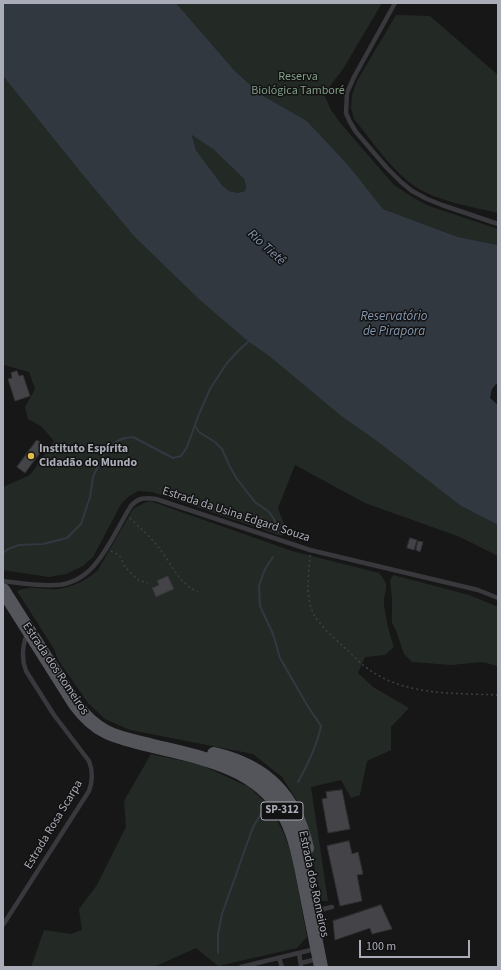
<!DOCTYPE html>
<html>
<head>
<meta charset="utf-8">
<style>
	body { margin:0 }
	#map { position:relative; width:501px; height:970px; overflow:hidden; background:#171718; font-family:"Source Sans 3",sans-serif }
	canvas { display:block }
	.frame { position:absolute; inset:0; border:4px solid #aaadb7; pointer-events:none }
	.scale { position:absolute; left:359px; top:940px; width:111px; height:18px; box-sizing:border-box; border:2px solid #aaadb7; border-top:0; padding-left:5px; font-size:12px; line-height:14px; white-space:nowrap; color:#aaadb7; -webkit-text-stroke:3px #121213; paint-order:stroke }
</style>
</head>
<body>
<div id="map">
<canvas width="501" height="970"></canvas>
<div class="frame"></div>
<div class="scale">100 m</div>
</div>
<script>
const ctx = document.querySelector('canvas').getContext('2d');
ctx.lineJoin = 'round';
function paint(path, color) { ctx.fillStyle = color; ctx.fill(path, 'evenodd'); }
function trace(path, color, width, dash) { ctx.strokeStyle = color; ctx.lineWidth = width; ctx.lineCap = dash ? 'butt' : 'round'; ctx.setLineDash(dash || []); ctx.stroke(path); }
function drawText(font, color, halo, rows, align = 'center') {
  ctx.font = font + ' "Source Sans 3",sans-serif'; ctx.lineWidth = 3; ctx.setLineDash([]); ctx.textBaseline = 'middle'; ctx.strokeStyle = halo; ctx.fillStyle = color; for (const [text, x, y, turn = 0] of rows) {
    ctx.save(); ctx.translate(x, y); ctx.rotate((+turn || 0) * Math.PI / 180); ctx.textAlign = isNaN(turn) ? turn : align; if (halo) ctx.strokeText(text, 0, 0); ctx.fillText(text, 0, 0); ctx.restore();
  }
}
const green = new Path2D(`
	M176 3H382L343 69 324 94 331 110 341 124 394 185 414 198 429 206 498 229V245L458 237 383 209 349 166 307 121 260 94 234 70Z
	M396 15 430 16 498 75V213C473 207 437 201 416 187 391 170 373 142 354 119L351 108 352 95 357 81Z
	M3 76 74 164 249 342 269 356 341 416 378 442 461 506 498 525V556L460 537 365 503 295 465 278 508 284 524 282 536 152 492 138 491 128 497 121 504 93 557 83 566 66 574 49 577 3 570V487L30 475 54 441 41 426 28 419 25 407 35 389 29 372 4 365 3 363V343L4 342 3 338Z
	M192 134 213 149 244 179 246 186 245 191 238 193 229 191 222 185 196 150Z
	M150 501 292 551 379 573C392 588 383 588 384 605 386 619 389 634 394 647L385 655 365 657 358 673 373 687 409 708 391 727V750L367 761 360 795 351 798 341 780 311 787 328 901H322L301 807 282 777 253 754 130 730 105 719 88 703 58 660 54 649 17 591C34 584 42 591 58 589 73 587 87 580 98 570L133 509 144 503Z
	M393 575 469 595 498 607V666L482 662 451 665 412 662 404 654 396 630 392 623V598L390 581Z
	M151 754 201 765 249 787 263 800 273 812 283 832 291 852 307 937 297 948 218 966 196 948 154 967H31L44 930 71 934 82 930 79 909 97 885 126 827 124 801Z`);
const water = new Path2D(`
	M3 3H176L234 70 260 94 307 121 349 166 383 209 458 237 498 245V385L496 384 492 389 490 398 498 405V525L461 506 378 442 341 416 269 356 249 342 200 300 134 236 74 164 3 76ZM192 135 213 149 244 179 246 186 245 191 238 193 229 191 222 185 196 150Z`);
const stream = new Path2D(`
	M195 426 199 432 215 442 222 449 230 467 237 479 255 502 269 512 274 519 278 532
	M3 553 8 549 19 545 43 544 67 538 81 524 90 497 93 477 104 453 117 441 125 438 133 437 173 458 181 456 187 447 199 414 210 389 227 363 238 351 250 340
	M273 557 265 569 259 586 260 606 273 634 280 658 307 705 321 726C317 746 308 764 298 782
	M218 953V934L222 914 253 827 264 809`);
const building = new Path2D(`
	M17 371 19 376 23 375 30 396 15 401 8 379 12 378 11 373Z
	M37 440 45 446 25 473 17 467Z
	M260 517 267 521 265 525 258 521Z
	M410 538 417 540 414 550 407 548Z
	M418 541 423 542 420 552 416 550Z
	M168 576 174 589 156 597 152 588 159 585 157 581Z
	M342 790 350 829 328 833 322 799 327 798 326 792Z
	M349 841 352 854 358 852 363 874 357 875 362 901 340 906 327 846Z
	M381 905 392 929 372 934 370 928 335 940 333 921Z`);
const path = new Path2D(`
	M130 518C140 528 151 537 159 548 172 564 178 583 198 592
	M111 551 119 555 125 567 138 580 148 583
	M310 555C309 575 304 600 316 618 324 630 336 639 346 649 354 656 362 665 371 671 408 696 456 693 498 695`);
const service = new Path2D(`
	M395 3 354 77 347 93 346 113 350 122 356 132 387 168 401 182 412 191 427 199 442 205 498 224
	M3 581C20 583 38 586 55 585 97 584 112 535 131 506 138 498 145 497 156 499L310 550 478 590 498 598
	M319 910 332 907
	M3 925 89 791C93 780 93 771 89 761L54 715 26 671C21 658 22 647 27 634
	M299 953 301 967
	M279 958 282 967
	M301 963 317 959
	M241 967 315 949`);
const primary = new Path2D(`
	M3 590 75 704C98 735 117 737 153 746 182 753 213 759 240 773 291 800 296 841 306 892 311 917 316 942 321 967
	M214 754C266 766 295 795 307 848`);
const markers = [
	[31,456,4,"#debc49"]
];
const shields = [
	[282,811,42]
];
const shieldNames = [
	["SP-312",282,811]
];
const parkNames = [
	["Reserva",298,77],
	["Biológica Tamboré",298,91]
];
const poiNames = [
	["Instituto Espírita",39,449],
	["Cidadão do Mundo",39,463]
];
const streetNames = [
	["Estrada da Usina Edgard Souza",236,515,18],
	["Estrada dos Romeiros",55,669,56],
	["Estrada Rosa Scarpa",54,825,-59],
	["Estrada dos Romeiros",313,884,78]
];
const waterNames = [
	["Rio Tietê",266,248,42],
	["Reservatório",394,317],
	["de Pirapora",394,332]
];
paint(green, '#232a25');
paint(water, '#313840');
trace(stream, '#313840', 2);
paint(building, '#444448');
trace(building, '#313134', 1);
trace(path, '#3e3f44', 1.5, [2, 3]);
trace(service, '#38383d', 4.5);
trace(primary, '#54555b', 14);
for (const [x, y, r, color] of markers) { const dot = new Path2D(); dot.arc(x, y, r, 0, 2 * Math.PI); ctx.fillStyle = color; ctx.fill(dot); trace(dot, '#121213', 1.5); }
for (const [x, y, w] of shields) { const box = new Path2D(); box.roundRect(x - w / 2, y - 9, w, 18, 3); ctx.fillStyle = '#121213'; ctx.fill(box); trace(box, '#aaadb7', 1); }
drawText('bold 11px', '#aaadb7', null, shieldNames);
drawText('12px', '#839f88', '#121213', parkNames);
drawText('bold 12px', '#aaadb7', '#121213', poiNames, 'left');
drawText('12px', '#aaadb7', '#121213', streetNames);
drawText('italic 13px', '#8596ae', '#121213', waterNames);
</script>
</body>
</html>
